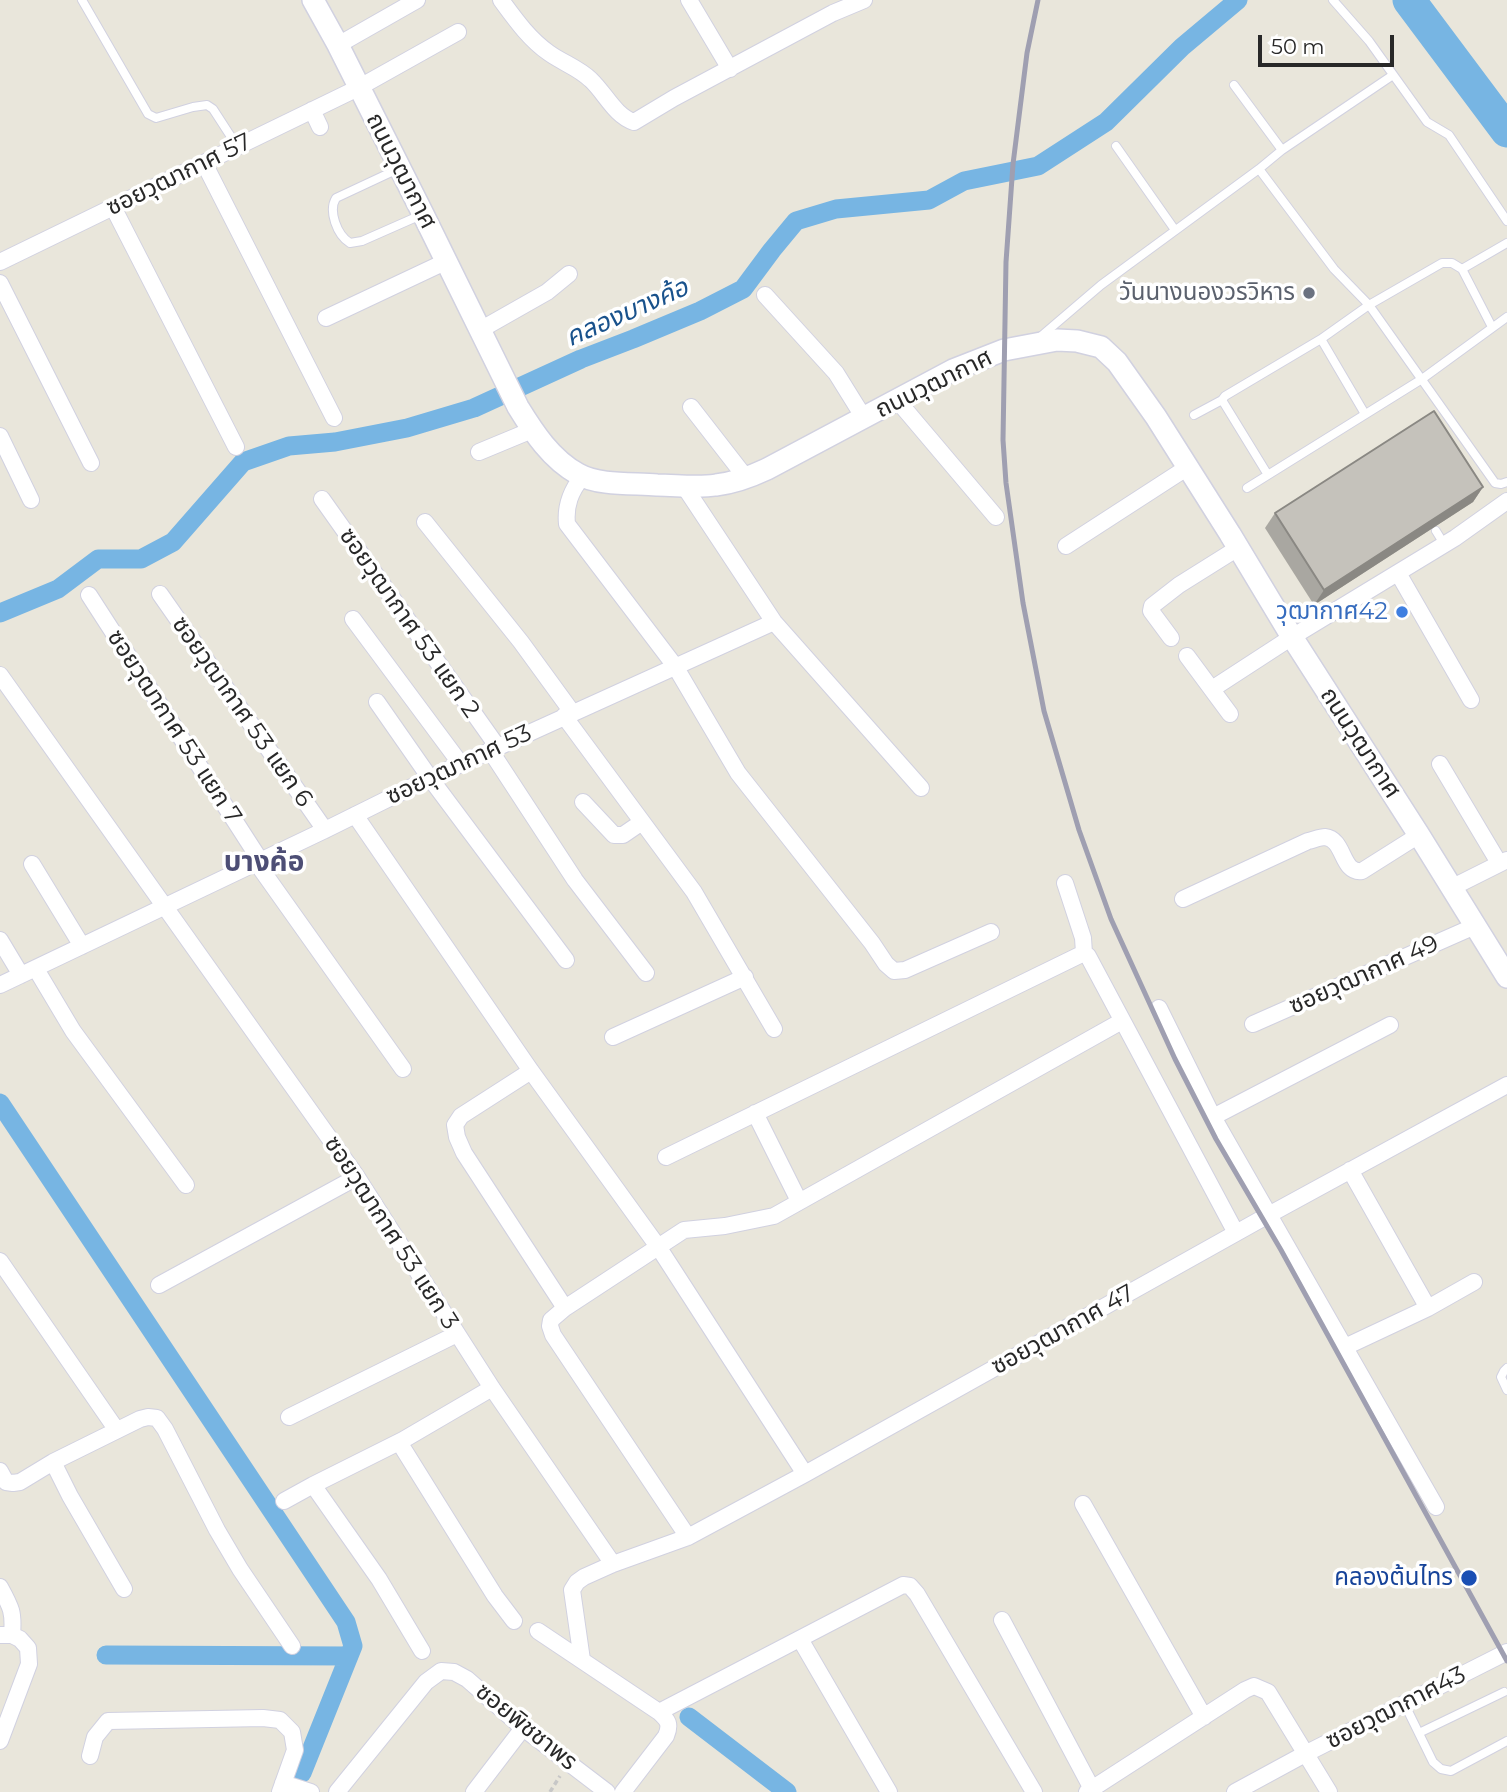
<!DOCTYPE html>
<html>
<head>
<meta charset="utf-8">
<style>
	body { margin:0 }
	#map { position:relative; width:1507px; height:1792px; overflow:hidden; background:#e9e6db; font-family:Montserrat,sans-serif }
	canvas { display:block }
	.scale { position:absolute; left:1258px; top:35px; width:136px; height:32px; box-sizing:border-box; border:4px solid #282828; border-top:0; padding-left:9px; font-size:21px; line-height:24px; white-space:nowrap; color:#282828; -webkit-text-stroke:5px #fff; paint-order:stroke }
</style>
</head>
<body>
<div id="map">
<canvas width="1507" height="1792"></canvas>
<div class="scale">50 m</div>
</div>
<script>
const ctx = document.querySelector('canvas').getContext('2d');
ctx.lineJoin = 'round';
function trace(path, color, width, dash) { ctx.strokeStyle = color; ctx.lineWidth = width; ctx.lineCap = dash ? 'butt' : 'round'; ctx.setLineDash(dash || []); ctx.stroke(path); }
function paint(path, color) { ctx.fillStyle = color; ctx.fill(path, 'evenodd'); }
function drawText(font, color, halo, rows, align = 'center') {
  ctx.font = font + ' Montserrat,"Noto Sans Thai",sans-serif'; ctx.lineWidth = 7; ctx.setLineDash([]); ctx.textBaseline = 'middle'; ctx.strokeStyle = halo; ctx.fillStyle = color; for (const [text, x, y, turn = 0] of rows) {
    ctx.save(); ctx.translate(x, y); ctx.rotate((+turn || 0) * Math.PI / 180); ctx.textAlign = isNaN(turn) ? turn : align; if (halo) ctx.strokeText(text, 0, 0); ctx.fillText(text, 0, 0); ctx.restore();
  }
}
const canal = new Path2D(`
	M0 613 58 589 98 559H141L173 542 243 462 289 446 335 442 407 428 474 408 581 359 633 339 700 311 743 289 772 250 796 221 836 209 929 200 964 181 1038 166 1106 122 1182 47 1238 0
	M0 1103 346 1622 353 1646 302 1773
	M106 1655 349 1656
	M689 1717 787 1792`);
const river = new Path2D(`
	M1409 0 1507 131`);
const path = new Path2D(`
	M550 1792 560 1776`);
const service = new Path2D(`
	M82 0 148 114 156 118 193 107 207 105 213 109 237 146
	M1333 0 1369 41 1427 122 1449 135 1507 221
	M1234 85 1282 150
	M1116 146 1175 230
	M398 169 336 198C328 211 337 235 350 243L362 241 421 215
	M1259 169 1334 269 1369 305 1495 483 1501 484 1507 482
	M1462 269 1507 243
	M1039 338 1101 285 1259 169 1282 150 1393 75
	M1321 339 1369 305 1442 263H1452L1462 269 1492 327
	M1194 415 1222 400
	M1268 475 1222 400 1225 396 1321 339 1365 414
	M1247 488 1422 379 1507 317
	M1436 531 1444 544
	M1507 1368 1504 1371 1501 1377 1507 1390
	M1405 1705 1433 1762 1441 1769 1451 1771 1507 1741
	M1419 1733 1504 1692`);
const minor = new Path2D(`
	M501 0C515 19 529 39 549 53 563 63 579 68 591 80 605 93 615 116 634 122L674 98 833 13 864 0
	M689 0 730 69
	M338 45 417 0
	M312 110 320 127
	M204 163 334 418
	M113 207 236 447
	M0 262 358 88 458 32
	M0 283 91 463
	M765 295 836 373 864 418
	M326 318 447 261
	M480 330 547 292 569 274
	M897 400 996 517
	M691 407 747 479
	M0 436 31 500
	M479 452 532 430
	M582 477C571 491 565 505 567 524L675 666 738 773 872 943 886 964 894 971 905 970 991 932
	M684 486 774 622 921 788
	M322 499 497 746
	M425 522 521 642 572 712
	M1066 546 1188 467
	M1398 573 1471 700
	M160 594 325 830
	M89 595 260 860
	M353 619 460 763
	M1171 638 1151 611 1152 606 1179 585 1238 548
	M1187 656 1230 714
	M0 675 357 1177 492 1388 613 1564
	M1212 689 1292 637 1455 538 1507 501
	M377 702 430 778 566 960
	M564 716 694 892 774 1029
	M490 750 575 880 646 973
	M1440 764 1499 863
	M583 802 614 835H623L642 822
	M355 815 531 1071 659 1248 805 1474
	M256 862 403 1069
	M32 864 82 946
	M1065 883 1083 938 1084 953 1088 956 1236 1233
	M1451 888 1507 860
	M1183 899 1308 841C1313 840 1320 837 1325 837 1345 839 1341 874 1362 871L1419 835
	M0 940 21 975
	M36 969 73 1031 186 1185
	M0 985 325 830 430 778 774 622
	M1159 1008 1213 1117 1436 1507
	M1253 1024 1475 926
	M613 1037 745 977
	M531 1071 461 1116 455 1125 457 1137 464 1153 565 1308
	M755 1113 799 1201
	M1213 1117 1390 1025
	M666 1157 1084 953
	M1350 1170 1428 1308
	M0 1261 116 1429
	M159 1285 357 1177
	M1345 1347 1428 1308 1474 1282
	M289 1417 457 1334
	M399 1442 495 1596 514 1621
	M53 1462 70 1496 124 1589
	M0 1471 6 1482 13 1483 20 1482 53 1462 140 1419 148 1417 157 1418 165 1429 217 1530 240 1569 292 1646
	M313 1485 379 1579 422 1651
	M284 1501 313 1485 403 1440 492 1388
	M1083 1504 1204 1717
	M688 1537 553 1335 550 1326 551 1320 565 1308 684 1230 725 1226 774 1216 1122 1021
	M0 1587C11 1607 14 1612 12 1635
	M1002 1620 1092 1789
	M538 1631 659 1712
	M0 1635H12L20 1639 28 1648 29 1664 0 1741
	M800 1639 889 1792
	M582 1660 572 1590 577 1582 584 1577 613 1564 688 1537 805 1474 1263 1218 1507 1085
	M90 1756 95 1737 108 1721 263 1718 280 1720 292 1732 295 1750 280 1792
	M283 1783 311 1792
	M337 1792 426 1682 441 1671 454 1672 467 1679 523 1728 607 1792
	M474 1792 523 1728
	M623 1792 666 1736C671 1724 668 1720 659 1712L903 1585 910 1586 917 1594 1034 1792
	M1087 1792 1245 1690 1254 1686 1268 1692 1329 1792
	M1235 1792 1305 1754 1507 1652`);
const secondary = new Path2D(`
	M313 0 338 45 423 214 518 407C534 433 551 459 578 474 599 486 634 483 657 485 676 485 697 488 716 485 735 483 750 477 767 469L953 370 1004 350 1057 340 1077 341 1101 347 1117 362 1156 417 1230 534 1292 637 1419 835 1507 977`);
const rail = new Path2D(`
	M1038 0 1027 53 1013 164 1006 262 1003 440 1006 483 1023 603 1044 711 1079 830 1111 919 1175 1059 1216 1139 1281 1250 1507 1661`);
const wall = new Path2D(`
	M1483 487 1473 502 1314 605 1265 528 1275 513Z`);
const shadedWall = new Path2D(`
	M1483 487 1473 502 1314 605 1324 590Z`);
const building = new Path2D(`
	M1434 411 1483 487 1324 590 1275 513Z`);
const markers = [
	[1309,293,7,"#6b7280"],
	[1402,612,7,"#3f7fe0"],
	[1469,1578,9,"#1a4fb4"]
];
const streetNames = [
	["ถนนวุฒากาศ",401,171,63],
	["ซอยวุฒากาศ 57",179,175,-26],
	["ถนนวุฒากาศ",934,384,-26],
	["ซอยวุฒากาศ 53 แยก 2",409,623,55],
	["ซอยวุฒากาศ 53 แยก 6",242,712,55],
	["ซอยวุฒากาศ 53 แยก 7",174,727,57],
	["ถนนวุฒากาศ",1360,743,57],
	["ซอยวุฒากาศ 53",459,765,-25],
	["ซอยวุฒากาศ 49",1364,975,-24],
	["ซอยวุฒากาศ 53 แยก 3",391,1233,57],
	["ซอยวุฒากาศ 47",1063,1330,-29],
	["ซอยวุฒากาศ43",1396,1708,-27],
	["ซอยพิชชาพร",526,1727,39]
];
const worshipNames = [
	["วันนางนองวรวิหาร",1295,293]
];
const shopNames = [
	["วุฒากาศ42",1388,612]
];
const transitNames = [
	["คลองต้นไทร",1453,1578]
];
const waterNames = [
	["คลองบางค้อ",627,313,-24]
];
const quarterNames = [
	["บางค้อ",264,863]
];
trace(canal, '#77b5e3', 19);
trace(river, '#77b5e3', 33);
trace(service, '#d1d1e0', 10);
trace(minor, '#d1d1e0', 18);
trace(secondary, '#d1d1e0', 24);
trace(path, '#c7c7c7', 3.5, [5, 3.5]);
trace(service, '#fff', 8);
trace(minor, '#fff', 16);
trace(secondary, '#fff', 21);
trace(rail, '#9f9fb1', 5);
paint(wall, '#a9a7a1');
paint(shadedWall, '#8a8883');
paint(building, '#c5c2bb');
trace(building, '#8a8883', 2);
for (const [x, y, r, color] of markers) { const dot = new Path2D(); dot.arc(x, y, r, 0, 2 * Math.PI); ctx.fillStyle = color; ctx.fill(dot); trace(dot, '#fff', 2.5); }
drawText('24px', '#282828', '#fff', streetNames);
drawText('24px', '#5b616d', '#fff', worshipNames, 'right');
drawText('24px', '#366cbe', '#fff', shopNames, 'right');
drawText('24px', '#164399', '#fff', transitNames, 'right');
drawText('italic 26px', '#19528c', '#fff', waterNames);
drawText('bold 28px', '#4d4e75', '#fff', quarterNames);
</script>
</body>
</html>
